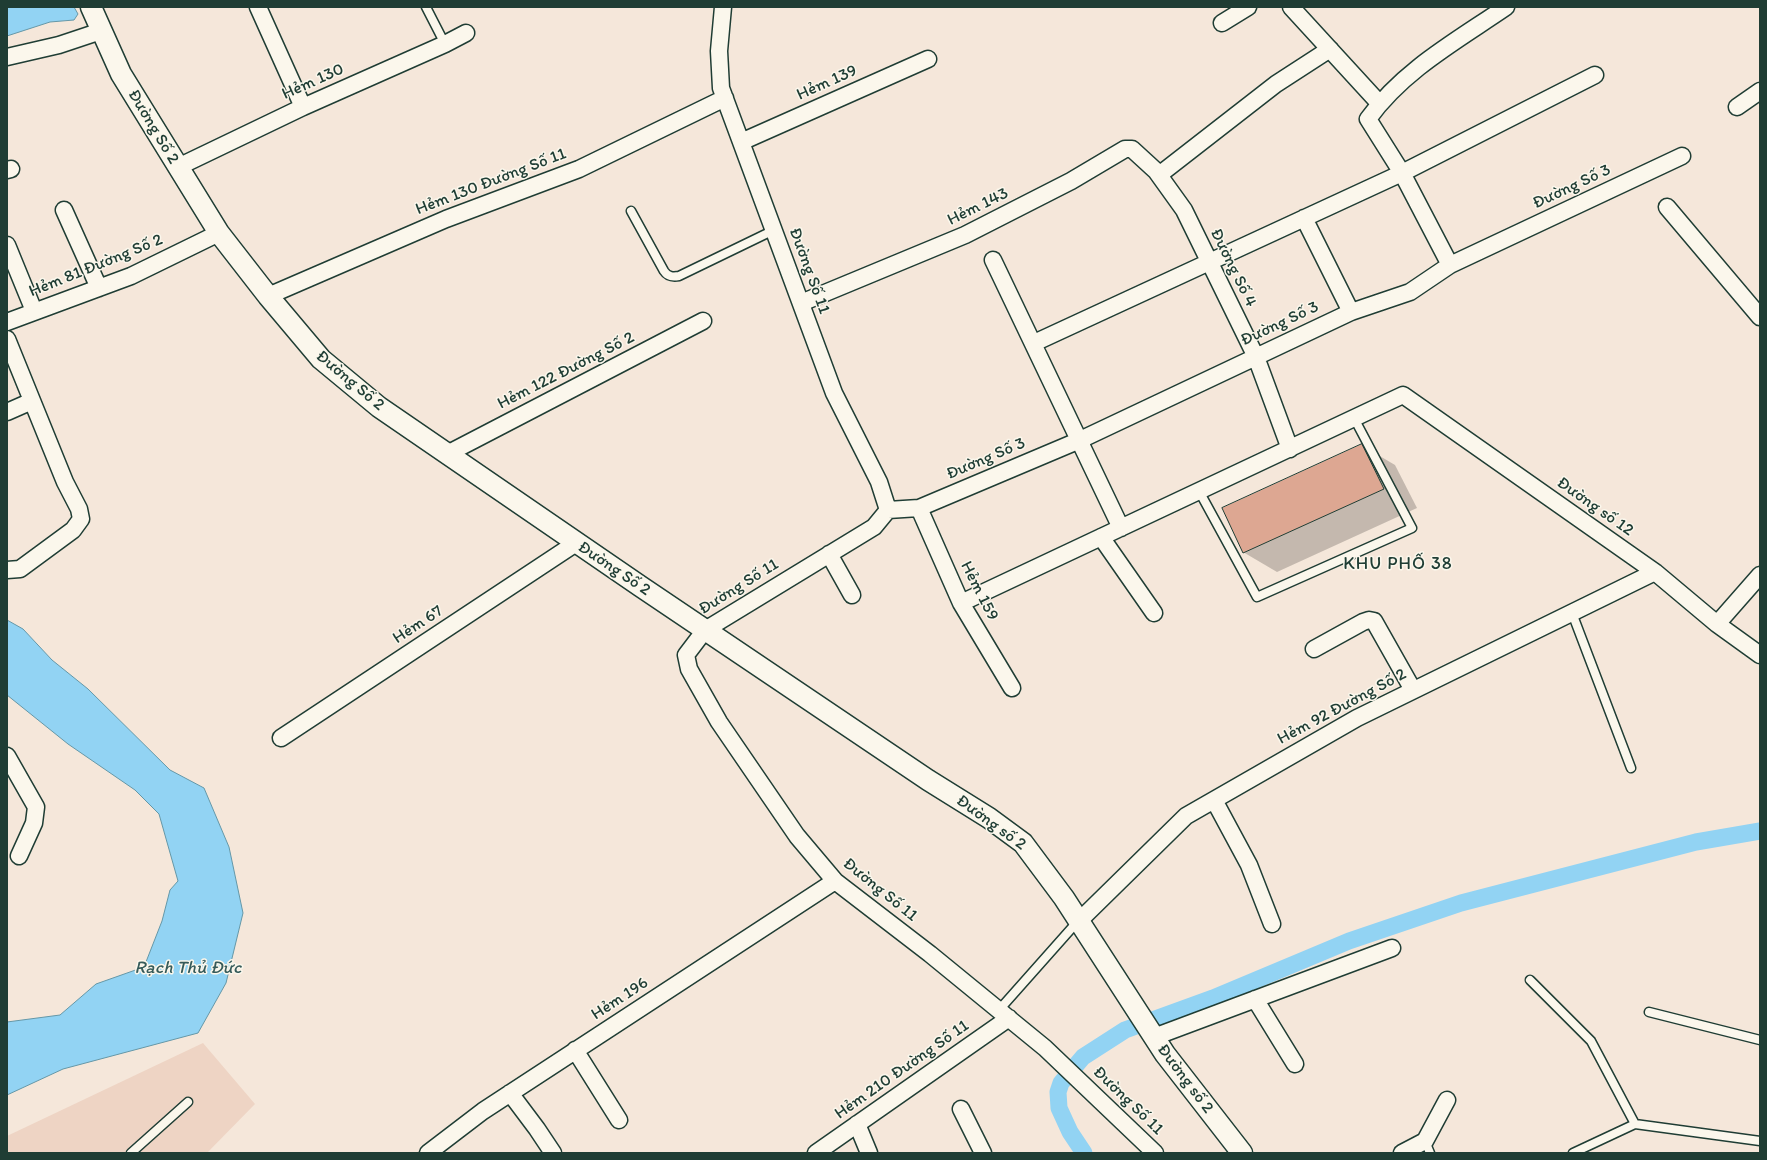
<!DOCTYPE html>
<html>
<head>
<meta charset="utf-8">
<style>
	body { margin:0 }
	#map { position:relative; width:1767px; height:1160px; overflow:hidden; background:#f5e7da; font-family:Itim,sans-serif }
	canvas { display:block }
	.frame { position:absolute; inset:0; border:8px solid #1f3d34; pointer-events:none }
</style>
</head>
<body>
<div id="map">
<canvas width="1767" height="1160"></canvas>
<div class="frame"></div>
</div>
<script>
const ctx = document.querySelector('canvas').getContext('2d');
ctx.lineJoin = 'round';
function paint(path, color) { ctx.fillStyle = color; ctx.fill(path, 'evenodd'); }
function trace(path, color, width, dash) { ctx.strokeStyle = color; ctx.lineWidth = width; ctx.lineCap = dash ? 'butt' : 'round'; ctx.setLineDash(dash || []); ctx.stroke(path); }
function drawText(font, color, halo, rows, align = 'center') {
  ctx.font = font + ' Itim,sans-serif'; ctx.lineWidth = 3; ctx.setLineDash([]); ctx.textBaseline = 'middle'; ctx.strokeStyle = halo; ctx.fillStyle = color; for (const [text, x, y, turn = 0] of rows) {
    ctx.save(); ctx.translate(x, y); ctx.rotate((+turn || 0) * Math.PI / 180); ctx.textAlign = isNaN(turn) ? turn : align; if (halo) ctx.strokeText(text, 0, 0); ctx.fillText(text, 0, 0); ctx.restore();
  }
}
const built = new Path2D(`
	M203 1043 255 1104 207 1153H7V1136Z`);
const water = new Path2D(`
	M7 7H74L78 14 74 20 50 22 7 36Z
	M7 620 23 629 52 660 88 689 170 770 204 788 229 847 243 913 226 983 198 1033 63 1069 7 1095V1022L60 1015 96 984 144 967 162 921 170 890 178 881 159 814 135 790 68 744 7 695Z`);
const shadow = new Path2D(`
	M1361 445 1395 465 1417 508 1277 572 1243 552Z`);
const canal = new Path2D(`
	M1084 1153 1070 1132 1059 1108 1058 1092 1061 1083 1083 1057 1125 1030 1213 998 1349 941 1461 903 1696 842 1760 831`);
const building = new Path2D(`
	M1362 444 1384 489 1243 553 1222 508Z`);
const service = new Path2D(`
	M426 7 445 44
	M631 211 664 271C668 277 673 277 679 276L774 230
	M1199 491 1257 597 1412 528 1354 418
	M1572 613 1631 768
	M1530 980 1591 1041 1635 1124 1760 1141
	M999 1010 1078 921
	M1649 1012 1760 1040
	M1425 1141 1430 1153
	M131 1153 188 1102
	M1573 1153 1635 1124`);
const minor = new Path2D(`
	M258 7 303 107
	M723 7 719 51 721 88 834 393 879 482 888 510 874 527 705 630 686 655 689 669 719 722 797 836 835 881 930 954 1045 1048 1155 1153
	M1291 7 1379 103
	M1222 23 1248 7
	M7 57 59 45 101 31
	M1737 107 1760 91
	M741 142 928 59
	M178 167 303 107 445 44 466 33
	M7 170 11 169
	M1159 175 1276 84 1330 49
	M1667 207 1760 317
	M64 210 99 288
	M1304 218 1351 312
	M7 245 34 311
	M993 260 1121 528
	M1450 265 1402 173 1368 119C1403 70 1458 40 1506 7
	M268 296 446 219 579 169 725 98
	M801 303 965 235 1071 181 1125 149H1132L1156 171 1184 210 1256 357 1290 449
	M7 322 131 276 219 233
	M7 339 65 482 79 509 81 519 73 530 20 569 7 570
	M1034 343 1402 173 1595 75
	M7 412 32 401
	M447 454 703 321
	M919 508 961 603 1012 688
	M888 510 919 508 1080 440 1351 312 1410 292 1450 265 1682 156
	M1101 537 1154 613
	M829 554 852 595
	M961 603 1403 395 1655 572 1717 624 1760 655
	M1717 624 1760 575
	M1314 649 1363 622 1369 620 1374 621 1413 690
	M281 738 576 543
	M7 756 36 807 34 823 19 856
	M1214 800 1249 865 1272 924
	M1079 921 1186 816 1357 718 1655 572
	M1255 999 1295 1064
	M1154 1037 1392 948
	M575 1050 619 1120
	M510 1093 537 1129 553 1153
	M961 1109 983 1153
	M857 1124 869 1153
	M428 1153 483 1111 835 881
	M816 1153 1009 1018
	M1402 1153 1425 1141 1447 1100`);
const tertiary = new Path2D(`
	M91 7 121 74 219 233 268 296 321 359 379 407 640 586 928 780 989 818 1023 843 1064 898 1165 1054 1242 1153`);
const streetNames = [
	["Hẻm 130",313,82,-24],
	["Hẻm 139",827,83,-24],
	["Đường Số 2",153,127,59],
	["Hẻm 130 Đường Số 11",491,182,-21],
	["Đường Số 3",1572,187,-25],
	["Hẻm 143",978,207,-26],
	["Hẻm 81 Đường Số 2",96,266,-22],
	["Đường Số 4",1233,268,64],
	["Đường Số 11",809,271,70],
	["Đường Số 3",1280,324,-25],
	["Hẻm 122 Đường Số 2",566,371,-27],
	["Đường Số 2",350,381,40],
	["Đường Số 3",986,459,-23],
	["Đường số 12",1595,507,35],
	["Đường Số 2",614,569,34],
	["Đường Số 11",739,587,-32],
	["Hẻm 159",979,591,63],
	["Hẻm 67",418,625,-33],
	["Hẻm 92 Đường Số 2",1342,707,-28],
	["Đường số 2",991,823,36],
	["Đường Số 11",880,890,39],
	["Hẻm 196",620,999,-33],
	["Hẻm 210 Đường Số 11",902,1070,-35],
	["Đường số 2",1185,1079,53],
	["Đường Số 11",1128,1101,44]
];
const neighbourhoodNames = [
	["KHU PHỐ 38",1398,564]
];
const waterNames = [
	["Rạch Thủ Đức",188,968]
];
paint(built, '#eed4c4');
paint(water, '#92d3f3');
trace(water, '#6497a7', 1);
paint(shadow, '#0003');
trace(canal, '#92d3f3', 17);
paint(building, '#dda792');
trace(building, '#1f3d34', 1);
trace(service, '#1f3d34', 11);
trace(minor, '#1f3d34', 19);
trace(tertiary, '#1f3d34', 23);
trace(service, '#fbf7ec', 8);
trace(minor, '#fbf7ec', 16);
trace(tertiary, '#fbf7ec', 20);
drawText('17px', '#1f3d34', '#fbf7ec', streetNames);
ctx.letterSpacing = '1px';
drawText('18px', '#1f3d34', '#fbf7ec', neighbourhoodNames);
ctx.letterSpacing = '0px';
drawText('italic 18px', '#365b5a', '#fbf7ec', waterNames);
</script>
</body>
</html>
